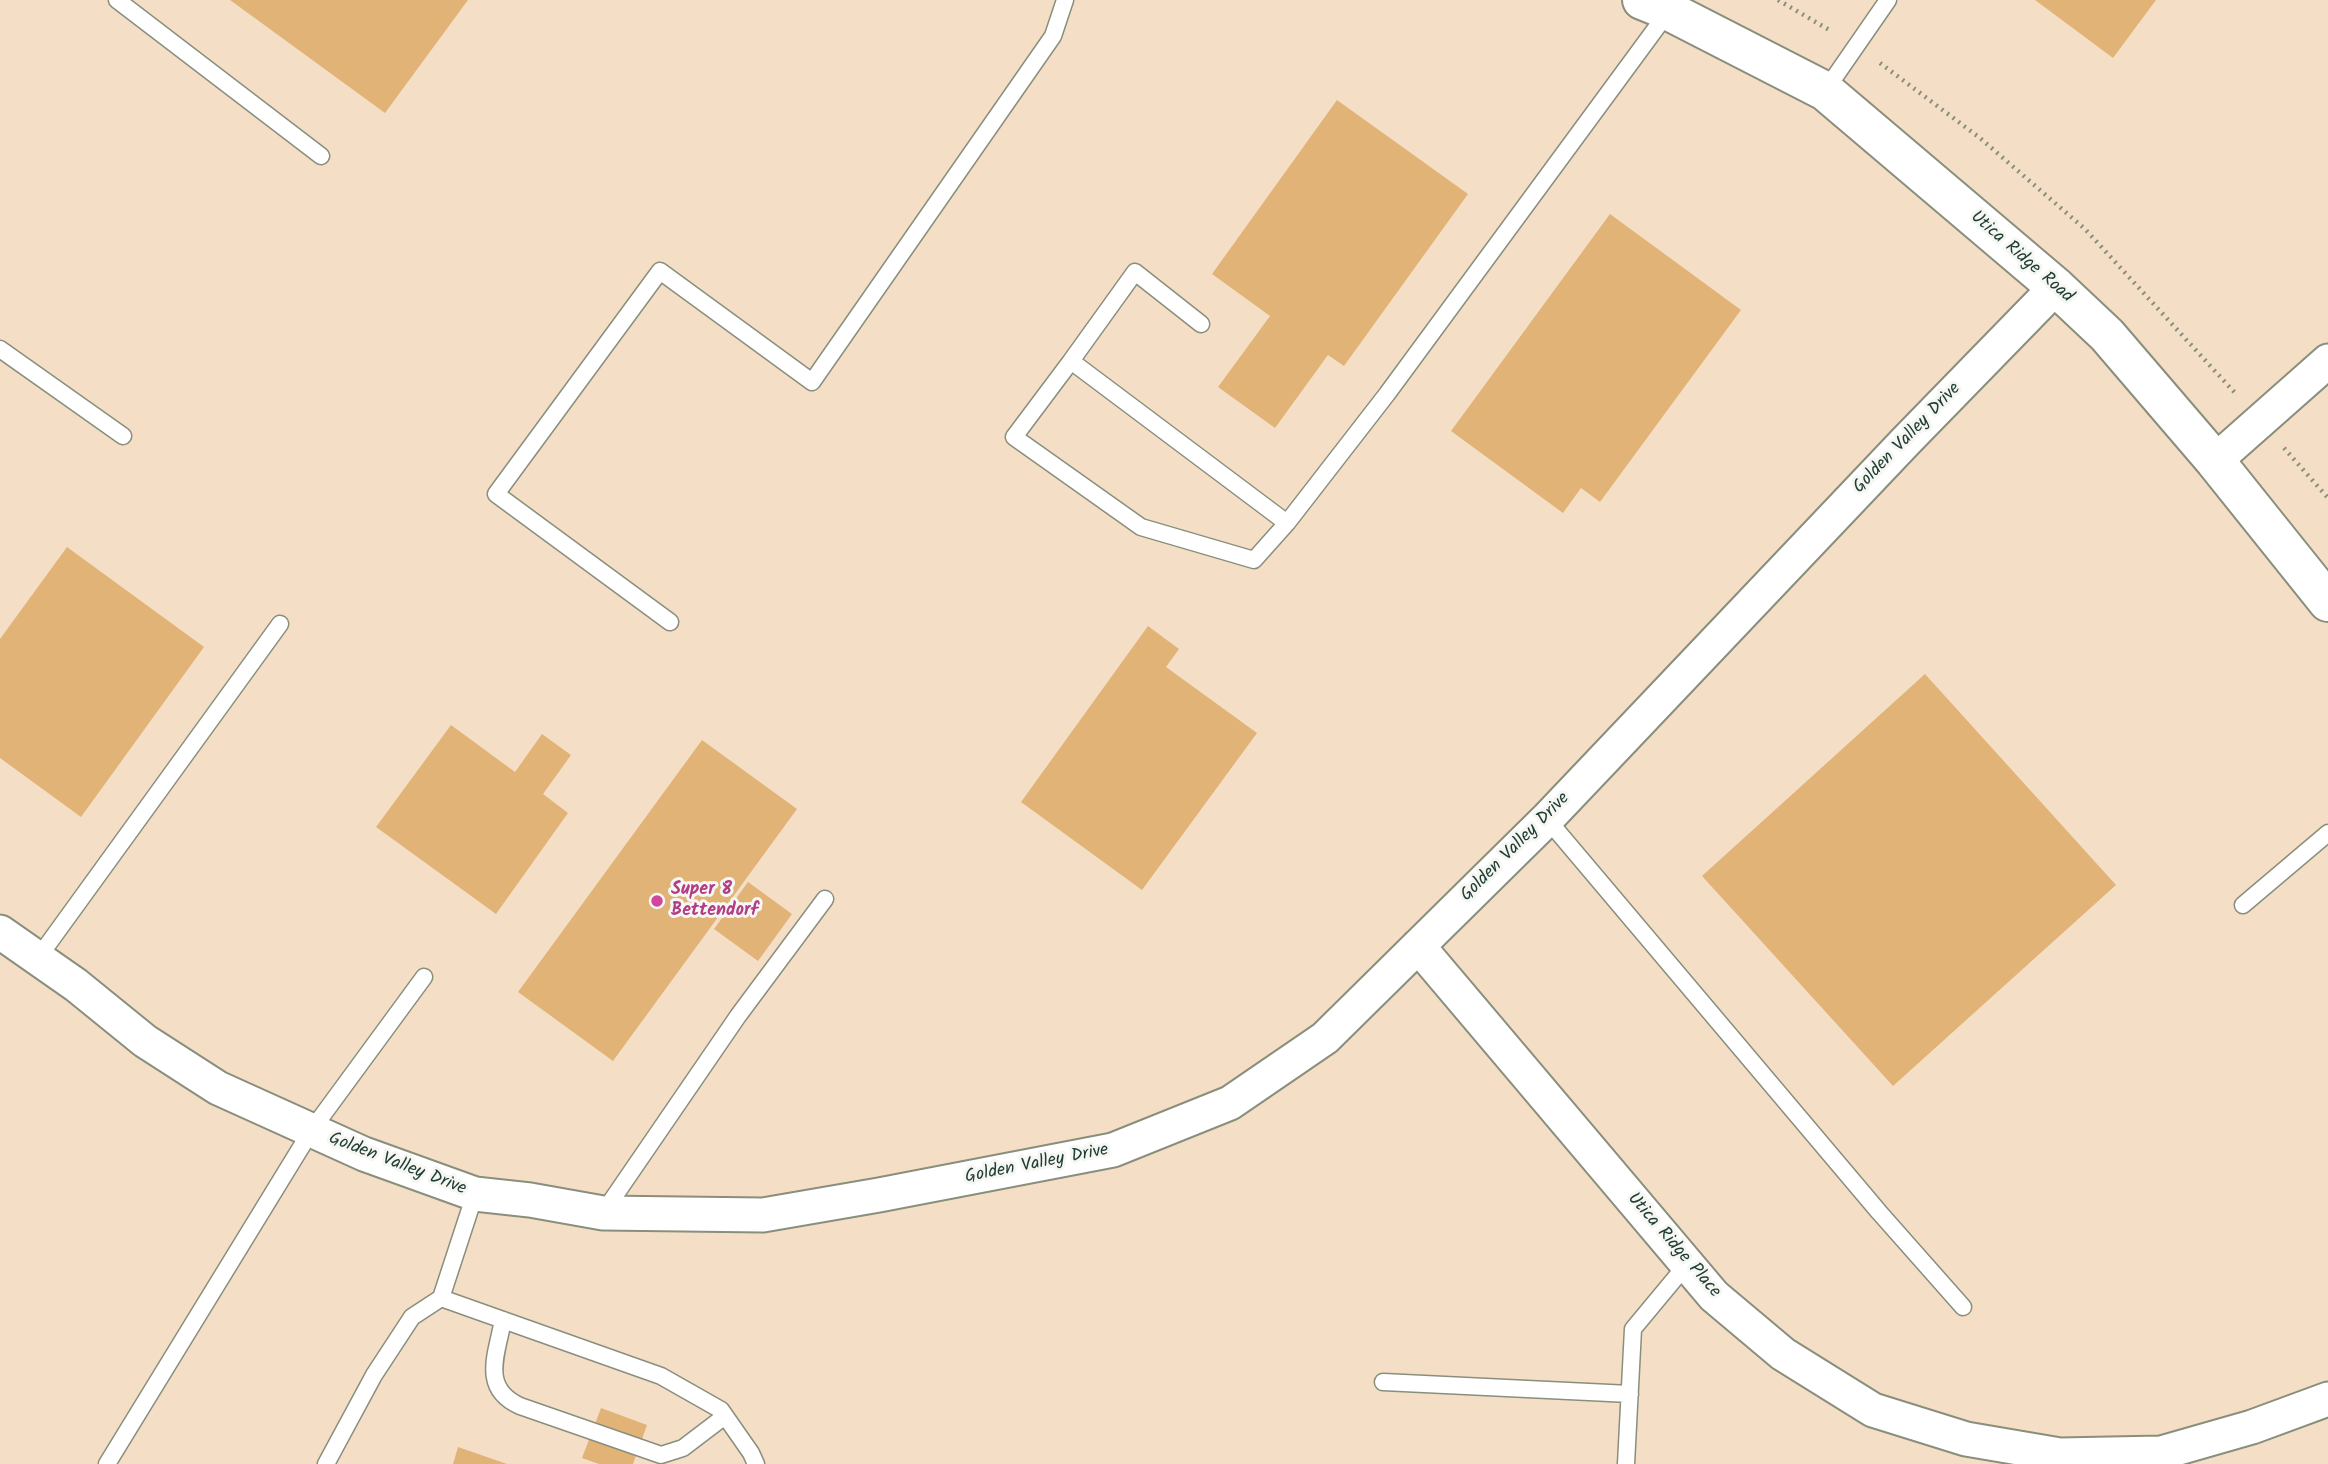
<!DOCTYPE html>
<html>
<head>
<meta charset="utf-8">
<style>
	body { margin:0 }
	canvas { display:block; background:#f4dfc6 }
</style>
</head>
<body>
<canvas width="2328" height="1464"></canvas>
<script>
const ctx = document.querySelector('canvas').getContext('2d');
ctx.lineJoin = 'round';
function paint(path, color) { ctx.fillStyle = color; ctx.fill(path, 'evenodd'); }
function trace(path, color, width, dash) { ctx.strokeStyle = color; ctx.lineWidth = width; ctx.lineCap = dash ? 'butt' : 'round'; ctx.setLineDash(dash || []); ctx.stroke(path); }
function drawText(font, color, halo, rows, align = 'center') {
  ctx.font = font + ' Kalam,sans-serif'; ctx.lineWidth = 6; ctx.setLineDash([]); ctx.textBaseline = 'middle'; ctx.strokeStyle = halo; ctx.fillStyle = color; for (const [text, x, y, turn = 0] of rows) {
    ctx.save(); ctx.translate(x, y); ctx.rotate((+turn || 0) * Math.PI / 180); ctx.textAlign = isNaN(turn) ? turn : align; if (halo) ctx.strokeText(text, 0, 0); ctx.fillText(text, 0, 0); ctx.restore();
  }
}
const building = new Path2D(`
	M230 0H468L385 113Z
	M2035 0H2156L2113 58Z
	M1337 100 1468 194 1344 366 1328 355 1275 428 1218 387 1270 316 1212 274Z
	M1610 214 1741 310 1600 502 1581 488 1563 513 1451 431Z
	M67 547 204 647 81 817 0 758V639Z
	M1148 626 1179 649 1166 667 1257 733 1142 890 1021 802Z
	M1925 674 2116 885 1893 1086 1702 876Z
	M451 725 515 772 542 734 571 755 543 794 568 813 496 914 376 827Z
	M702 740 797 809 613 1061 518 992Z
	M748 882 792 914 758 961 714 929Z
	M601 1408 647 1425 633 1464H599L582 1458Z
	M458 1447 507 1464H453Z`);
const path = new Path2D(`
	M1778 0 1831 31
	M1880 63 1980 138 2085 229 2236 394
	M2284 448 2328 498`);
const service = new Path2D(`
	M117 0 321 156
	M1825 91 1888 0
	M0 349 123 436
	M1071 361 1287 523 1254 560 1141 527 1014 437Z
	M1071 361 1135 272 1201 324
	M1287 523 1387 394 1668 12
	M670 622 496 494 660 271 812 382 1053 36 1065 0
	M1547 819 1879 1212 1963 1307
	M2243 905 2328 833
	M38 958 280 624
	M603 1213 738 1016 825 899
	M441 1298 475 1194
	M503 1320C497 1354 480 1388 520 1406L661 1455 683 1448 725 1416
	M1383 1382 1630 1394
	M107 1464 311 1131 424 977
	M326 1464 374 1375 412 1317 441 1298 661 1376 721 1410 751 1453 756 1464
	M1626 1464 1633 1329 1687 1264`);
const minor = new Path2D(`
	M2215 461 2328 361
	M0 932 76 985 145 1041 218 1088 364 1154 475 1194 530 1200 603 1213 763 1215 879 1195 1113 1150 1230 1103 1325 1038 1547 819 1906 441 2056 287
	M1418 946 1714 1296 1783 1354 1873 1410 1966 1439 2060 1455 2161 1453 2252 1427 2328 1399`);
const secondary = new Path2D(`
	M1642 0 1669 11 1825 91 2056 287 2107 335 2215 461 2328 602`);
const markers = [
	[657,901,7,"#d1479c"]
];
const streetNames = [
	["Utica Ridge Road",2021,258,41],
	["Golden Valley Drive",1908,439,-46],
	["Golden Valley Drive",1516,848,-45],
	["Golden Valley Drive",397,1165,21],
	["Golden Valley Drive",1037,1165,-11],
	["Utica Ridge Place",1673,1246,49]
];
const hotelNames = [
	["Super 8",671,891],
	["Bettendorf",671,912]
];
paint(building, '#e1b377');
trace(service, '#8a8e7d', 19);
trace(minor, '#8a8e7d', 37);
trace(secondary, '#8a8e7d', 42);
trace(path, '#8a8e7d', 4.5, [2, 5]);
trace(service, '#fff', 16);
trace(minor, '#fff', 33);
trace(secondary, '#fff', 38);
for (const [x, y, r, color] of markers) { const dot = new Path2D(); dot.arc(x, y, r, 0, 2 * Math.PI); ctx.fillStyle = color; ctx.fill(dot); trace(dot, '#f6f6f2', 2.5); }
drawText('18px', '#1f3d34', '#f6f6f2', streetNames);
drawText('bold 18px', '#b23c85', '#f6f6f2', hotelNames, 'left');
</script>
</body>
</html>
